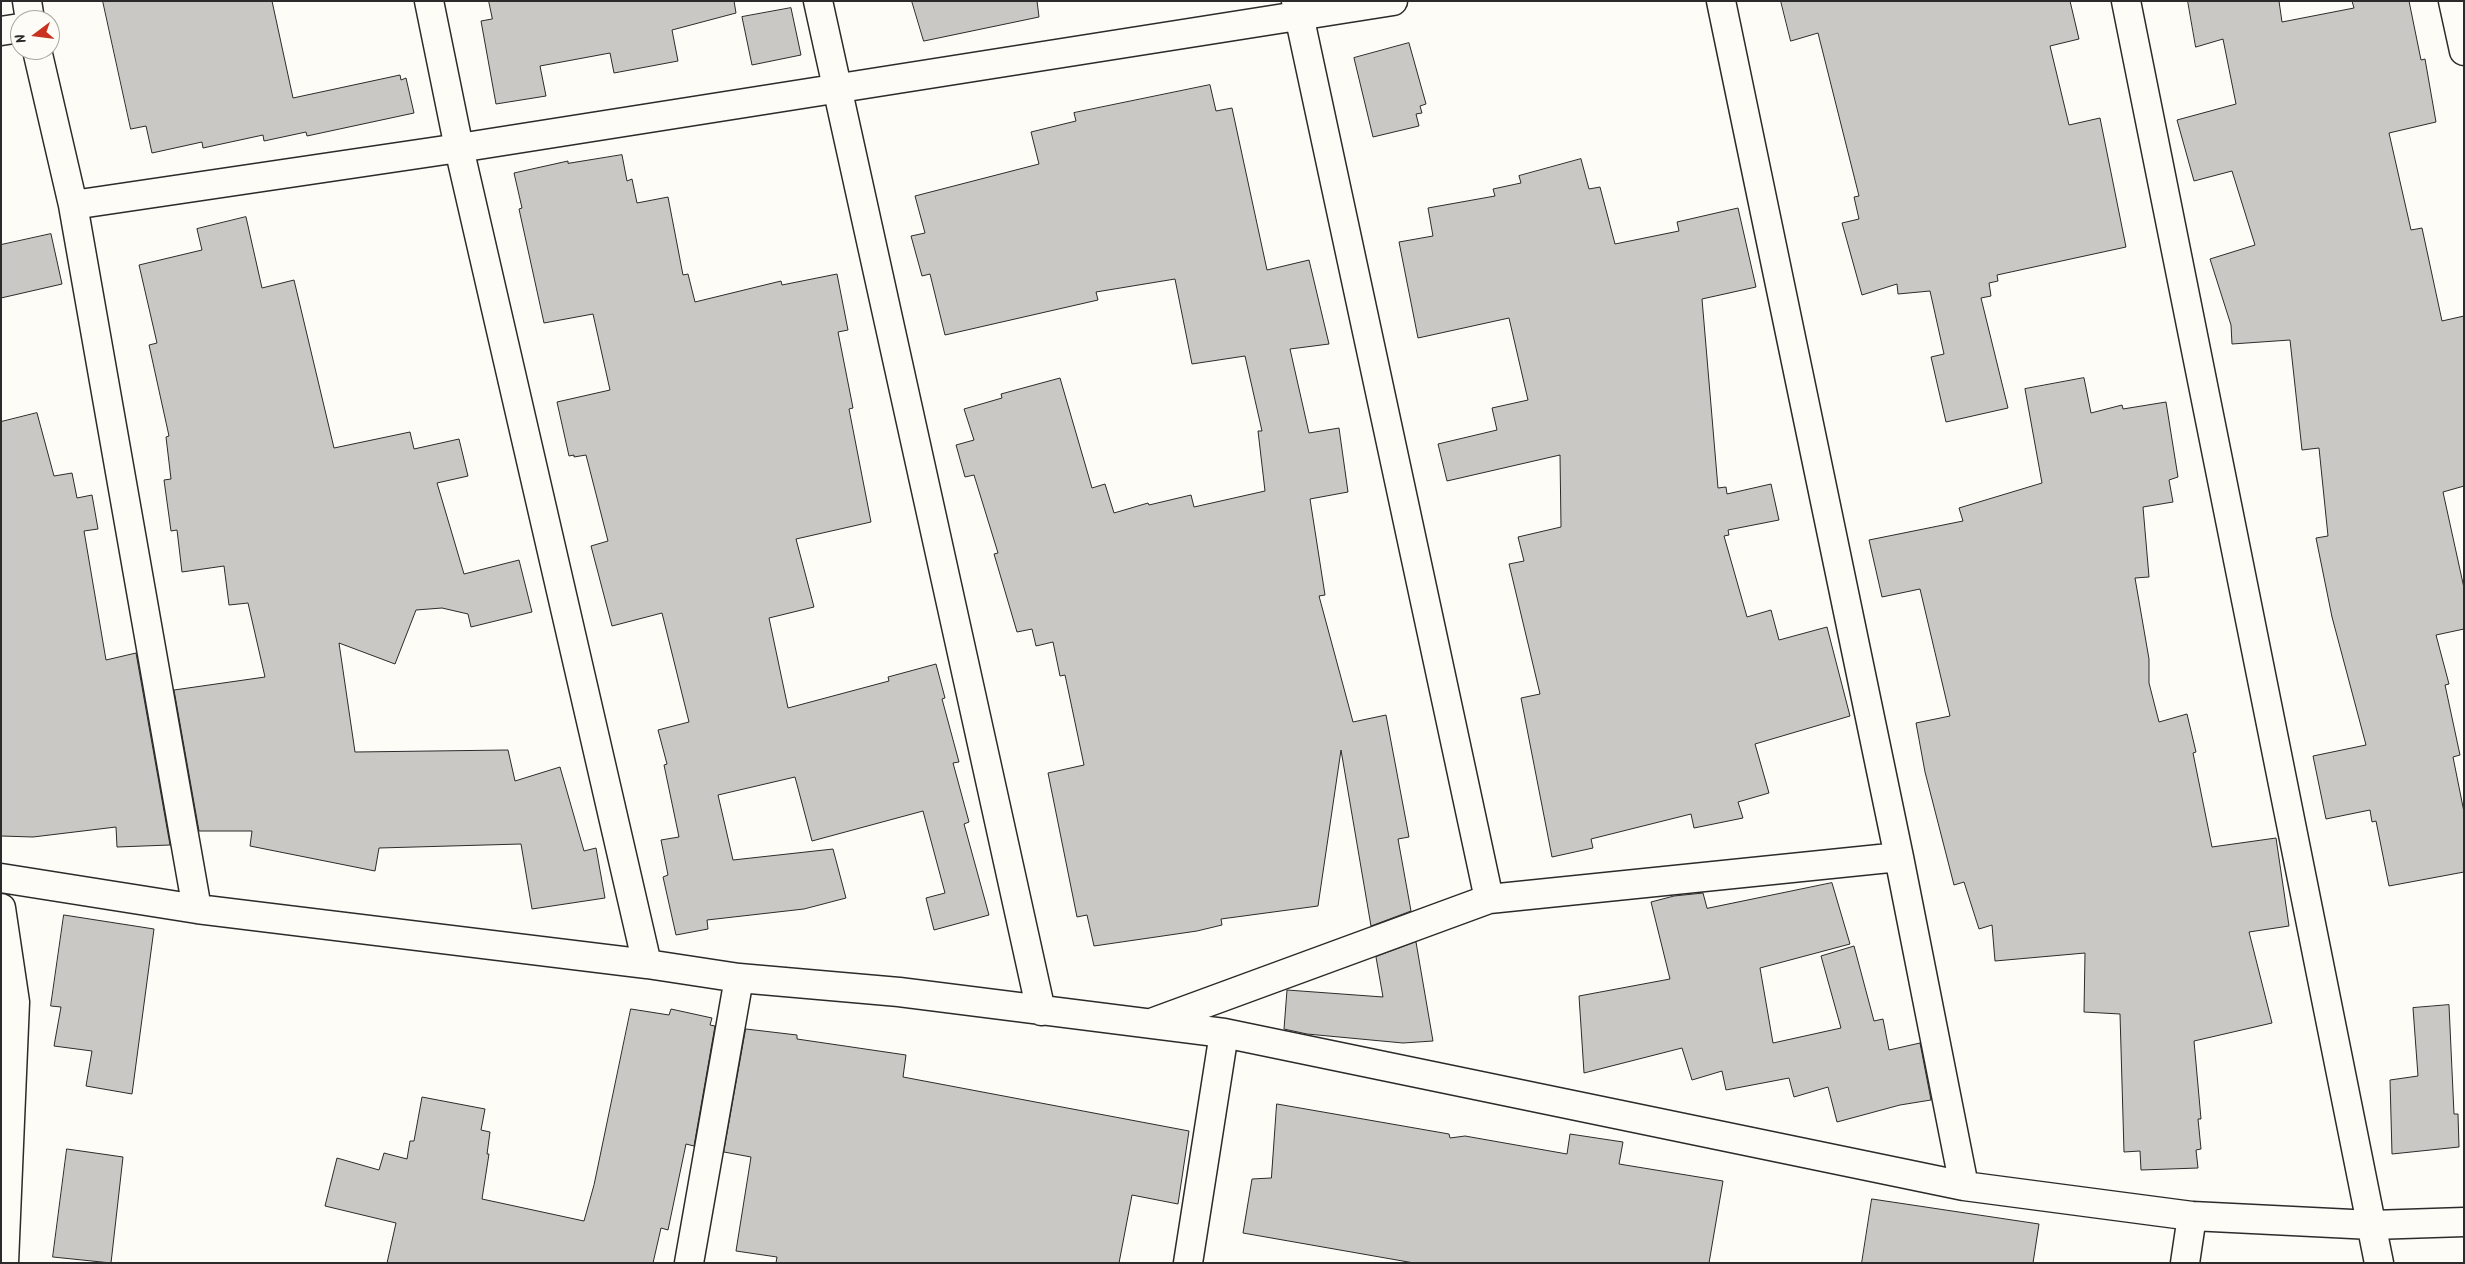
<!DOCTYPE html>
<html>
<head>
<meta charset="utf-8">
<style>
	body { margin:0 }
	#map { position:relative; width:2465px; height:1264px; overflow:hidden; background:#fdfcf7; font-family:Kalam,sans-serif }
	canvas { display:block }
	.frame { position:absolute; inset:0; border:2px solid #2b2b2b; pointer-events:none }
	.north { position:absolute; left:10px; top:10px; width:50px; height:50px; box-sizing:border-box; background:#fdfcf7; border:1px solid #a9a8a5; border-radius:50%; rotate:255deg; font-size:14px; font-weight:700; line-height:20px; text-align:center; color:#2b2b2b }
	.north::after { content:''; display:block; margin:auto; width:18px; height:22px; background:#c8321e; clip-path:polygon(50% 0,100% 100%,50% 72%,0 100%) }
</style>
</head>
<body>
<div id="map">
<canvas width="2465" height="1264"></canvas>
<div class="frame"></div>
<div class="north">N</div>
</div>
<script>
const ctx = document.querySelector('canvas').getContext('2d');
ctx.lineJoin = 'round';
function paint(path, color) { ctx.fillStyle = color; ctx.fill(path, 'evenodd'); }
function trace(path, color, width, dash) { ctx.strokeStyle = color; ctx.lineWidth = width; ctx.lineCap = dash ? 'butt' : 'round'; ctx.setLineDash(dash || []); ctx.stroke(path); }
const building = new Path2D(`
	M103 1H272L293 98 400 75 401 80 406 78 414 113 307 136 306 132 264 141 263 135 203 148 202 142 152 153 146 126 131 129Z
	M489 1H734L736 13 672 30 678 61 614 73 610 53 540 66 546 96 496 104 481 21 492 19Z
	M912 1H1037L1039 17 924 41Z
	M1781 1H2070L2079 39 2050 46 2069 125 2100 118 2126 247 1997 275 1998 281 1989 283 1991 296 1981 298 2008 408 1946 422 1931 357 1944 354 1930 291 1898 294 1897 284 1862 295 1842 223 1859 219 1854 197 1859 196 1818 33 1791 41Z
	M2188 1H2279L2282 22 2354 8 2352 1H2409L2421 60 2425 59 2436 122 2389 133 2411 230 2422 228 2442 321 2464 316V486L2443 492 2464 588V629L2436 635 2449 684 2445 685 2460 755 2453 757 2464 812V872L2389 886 2376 821 2372 822 2370 810 2326 819 2313 756 2366 745 2332 617 2316 538 2328 536 2319 448 2302 450 2290 340 2232 344 2231 325 2210 259 2255 245 2232 171 2194 181 2177 120 2236 104 2223 39 2196 47Z
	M791 8 801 55 752 65 742 17Z
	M1409 43 1426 104 1420 106 1422 113 1416 114 1419 126 1373 137 1354 58Z
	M1210 85 1216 111 1232 108 1267 270 1309 260 1329 344 1290 349 1309 433 1339 428 1348 492 1310 499 1325 595 1319 596 1353 722 1386 715 1409 837 1398 839 1411 911 1371 926 1341 750 1318 906 1221 919 1222 925 1197 931 1094 946 1087 915 1077 917 1048 773 1084 765 1065 675 1060 676 1053 642 1036 646 1032 629 1017 632 994 554 998 553 974 475 965 477 956 445 974 440 964 409 1002 398 1001 394 1060 378 1092 488 1105 484 1114 513 1148 503 1149 505 1191 495 1194 507 1265 491 1258 431H1262L1245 356 1192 364 1175 279 1096 292 1098 300 945 335 930 274 922 276 911 236 925 233 915 196 1039 164 1031 132 1076 121 1074 113Z
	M622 155 627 181 632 179 637 203 668 197 683 275 688 274 695 302 781 281 782 285 837 274 848 330 838 332 853 408 849 409 871 522 796 539 814 607 769 618 788 708 889 681 888 677 936 664 945 698 942 699 959 762 953 763 969 822 964 824 989 915 934 930 926 898 945 893 923 811 812 841 795 777 718 795 733 860 833 849 846 898 804 909 707 920 708 929 676 935 663 877 668 875 661 840 679 837 664 765 667 764 658 730 689 722 662 613 612 626 591 546 608 541 586 455 574 457V455L569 456 557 402 610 390 593 314 544 323 519 209 522 208 514 173 568 161V163Z
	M1581 159 1589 189 1600 187 1615 244 1679 231 1677 222 1738 208 1756 287 1702 299 1718 488 1726 487 1727 494 1771 484 1779 520 1728 530 1729 535 1724 536 1747 617 1771 610 1779 640 1827 627 1850 716 1755 744 1769 793 1738 802 1743 818 1694 828 1691 814 1591 839 1593 848 1552 857 1521 698 1540 694 1509 564 1524 561 1518 537 1561 527 1560 455 1447 481 1438 444 1497 430 1492 408 1528 400 1509 318 1418 338 1399 242 1433 236 1428 208 1495 196 1493 189 1521 183 1519 176Z
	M246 217 262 288 294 280 334 448 410 432 414 449 459 439 468 476 437 483 464 574 519 560 532 612 471 627 468 614 442 608 416 610 395 664 339 643 355 752 508 750 515 781 560 767 584 851 596 848 605 898 532 909 521 844 379 848 375 871 250 846 252 831H199L174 690 265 677 248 603 229 605 224 566 182 572 177 530 171 531 164 480 171 479 166 437 169 436 149 345 157 343 139 265 202 250 197 229Z
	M51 234 62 284 1 298V245Z
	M2084 378 2091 413 2122 405 2123 409 2166 402 2178 477 2169 480 2173 502 2143 507 2149 577 2135 578 2149 659V683L2159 722 2187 714 2196 752 2193 753 2212 847 2276 838 2289 926 2249 932 2272 1023 2194 1041 2201 1119H2198L2201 1149 2196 1150 2198 1168 2141 1170 2140 1151 2124 1152 2120 1014 2084 1012 2085 953 1995 961 1992 925 1979 929 1964 882 1954 885 1925 772 1916 723 1950 716 1920 589 1882 597 1869 540 1963 521 1959 508 2042 483 2025 389Z
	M37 413 54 476 72 473 77 498 92 495 98 529 84 531 106 660 136 653 170 845 117 847 116 827 33 837 1 836V422Z
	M1832 883 1850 944 1760 968 1773 1043 1841 1028 1821 956 1854 946 1874 1021 1883 1019 1889 1050 1920 1043 1931 1100 1900 1105 1837 1122 1828 1087 1794 1097 1789 1078 1726 1090 1722 1071 1692 1080 1682 1048 1584 1073 1579 996 1670 979 1651 902 1674 896 1703 893 1707 908Z
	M64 915 154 929 132 1094 86 1086 92 1051 54 1046 61 1007 51 1006Z
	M1416 942 1433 1041 1403 1043 1307 1034 1284 1029 1287 990 1383 997 1376 957Z
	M2449 1005 2454 1114H2458L2459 1147 2392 1154 2390 1080 2418 1076 2413 1008Z
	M631 1009 669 1015 671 1009 712 1018 710 1025 715 1026 694 1146 686 1144 668 1230 661 1228 653 1263H387L396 1223 325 1206 337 1158 379 1170 384 1153 407 1159 410 1141H414L422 1097 485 1109 481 1130 490 1132 487 1154H489L482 1199 584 1221 594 1185Z
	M746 1029 797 1035V1039L906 1055 903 1077 1189 1131 1178 1204 1132 1195 1119 1263H776L777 1257 736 1251 751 1157 724 1152Z
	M1277 1104 1449 1134 1450 1138 1465 1136 1567 1154 1570 1134 1623 1142 1619 1164 1723 1181 1709 1263H1414L1243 1233 1252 1179 1271 1178Z
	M67 1149 123 1157 111 1263 53 1257Z
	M1872 1199 2039 1224 2033 1263H1862Z`);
const minor = new Path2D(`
	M27 1 30 20
	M429 1 459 148 647 964
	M818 1 1041 1011
	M1296 1 1489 899
	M1721 1 1899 857 1964 1186
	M2126 1 2379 1263
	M2453 1 2464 51
	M1 31 20 28
	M37 50 73 205 197 909
	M73 205 459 148 1393 1
	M1 878 197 909 647 964 739 978 899 992 1224 1033 1964 1186 2192 1216 2372 1225 2464 1222
	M1 908 15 1002 4 1263
	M1154 1022 1489 899 1899 857
	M689 1263 739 978
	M1188 1263 1224 1033
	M2185 1263 2192 1216`);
paint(building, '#c9c8c4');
trace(building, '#2b2b2b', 1);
trace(minor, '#2b2b2b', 31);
trace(minor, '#fdfcf7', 28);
</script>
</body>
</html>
